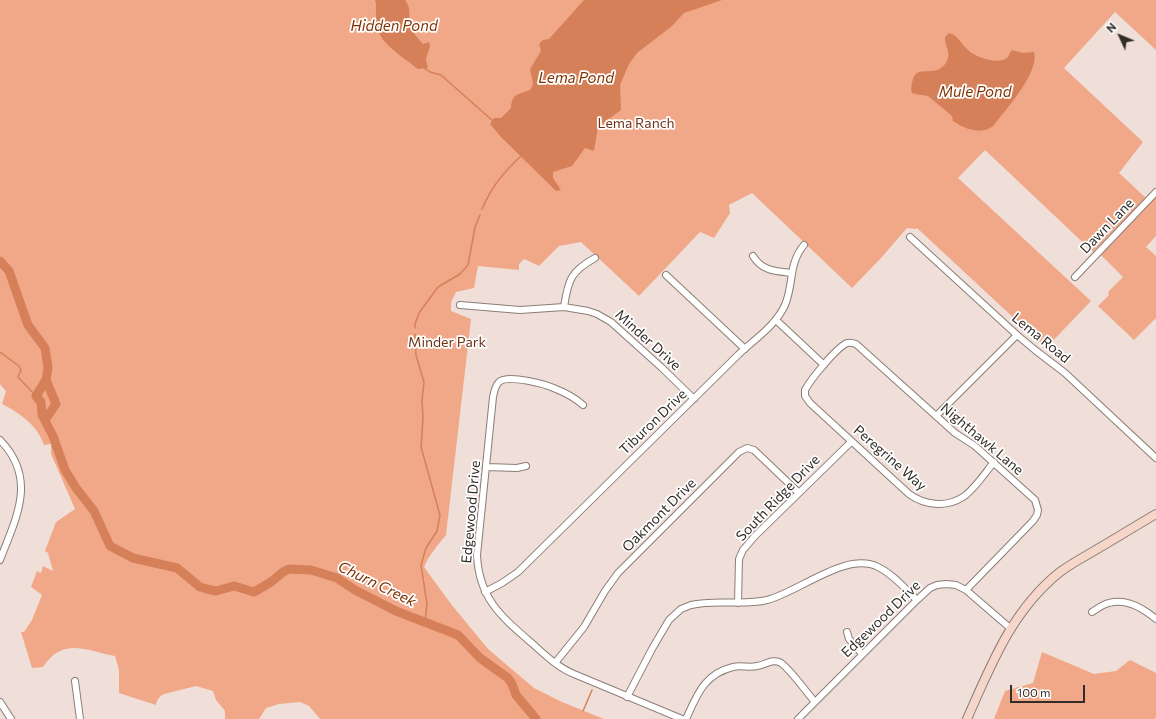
<!DOCTYPE html>
<html>
<head>
<meta charset="utf-8">
<style>
	body { margin:0 }
	#map { position:relative; width:1156px; height:719px; overflow:hidden; background:#efdfd8; font-family:Commissioner,sans-serif }
	canvas { display:block }
	.north { position:absolute; left:1100px; top:16px; width:40px; height:40px; -webkit-text-stroke:3px #fff; paint-order:stroke; rotate:314deg; font-size:11px; font-weight:700; line-height:16px; text-align:center; color:#332d2a }
	.north::after { content:''; display:block; margin:auto; width:14px; height:18px; background:#332d2a; clip-path:polygon(50% 0,100% 100%,50% 72%,0 100%) }
	.scale { position:absolute; left:1010px; top:685px; width:75px; height:18px; box-sizing:border-box; border:2px solid #332d2a; border-top:0; padding-left:5px; font-size:12px; line-height:14px; white-space:nowrap; color:#332d2a; -webkit-text-stroke:3px #fff; paint-order:stroke }
</style>
</head>
<body>
<div id="map">
<canvas width="1156" height="719"></canvas>
<div class="north">N</div>
<div class="scale">100 m</div>
</div>
<script>
const ctx = document.querySelector('canvas').getContext('2d');
ctx.lineJoin = 'round';
function paint(path, color) { ctx.fillStyle = color; ctx.fill(path, 'evenodd'); }
function trace(path, color, width, dash) { ctx.strokeStyle = color; ctx.lineWidth = width; ctx.lineCap = dash ? 'butt' : 'round'; ctx.setLineDash(dash || []); ctx.stroke(path); }
function drawText(font, color, halo, rows, align = 'center') {
  ctx.font = font + ' Commissioner,sans-serif'; ctx.lineWidth = 3.5; ctx.setLineDash([]); ctx.textBaseline = 'middle'; ctx.strokeStyle = halo; ctx.fillStyle = color; for (const [text, x, y, turn = 0] of rows) {
    ctx.save(); ctx.translate(x, y); ctx.rotate((+turn || 0) * Math.PI / 180); ctx.textAlign = isNaN(turn) ? turn : align; if (halo) ctx.strokeText(text, 0, 0); ctx.fillText(text, 0, 0); ctx.restore();
  }
}
const green = new Path2D(`
	M0 0H1156V50L1115 12 1064 68 1143 142 1119 173 1146 198 1093 252 985 150 958 178 1091 301 1046 348 917 228 916 229 907 228 881 258 852 288 752 193 729 205 730 213 714 238 700 232 639 296 581 242 559 246 539 266 524 259 519 264V270L478 266 474 288 456 292 451 302V311L471 319 446 535C438 545 429 555 424 567L451 604 488 649 534 688 562 702 604 719H320L309 706 300 702 279 704 266 708 259 719H225V711L216 700 213 691 196 686 164 694C159 697 157 699 156 705L119 693V670L115 656C87 651 63 636 43 667L32 668 21 632H24L32 620 42 595 31 587 37 571 41 573 43 566 53 571 48 553 45 551 56 522 75 509 51 454V444L44 445C38 426 20 413 2 404L6 391 0 384Z
	M1156 196V236L1146 247 1156 256V318L1134 340 1098 306 1109 295 1108 292 1123 277 1100 254Z
	M1042 652 1094 674 1116 671 1130 660 1156 673V716L1155 719H994L1005 691 1033 683Z`);
const water = new Path2D(`
	M375 0H405C412 10 408 14 410 25 412 32 418 38 423 44L429 42 430 46 426 59 428 68 418 69C408 61 385 46 380 35 375 27 376 14 376 4Z
	M584 0H722L684 13 672 26 637 53 629 64 620 85 621 110 598 127 594 151 585 148 572 166 553 172V178L561 190 556 191 501 137 490 124 494 118H501L511 108C512 93 518 95 530 90L533 84 530 69 541 51 539 44 543 40 549 39Z
	M949 33C959 36 961 44 968 50 974 57 999 65 1007 58 1009 56 1010 52 1012 50L1023 53 1034 52C1040 72 1006 109 994 125 983 136 964 129 953 121L952 116 928 96 915 94 912 93 911 89C912 85 912 78 915 75 921 66 941 79 948 58 950 50 944 44 945 37Z`);
const stream = new Path2D(`
	M424 68 430 72 441 75 493 121
	M482 209C492 186 503 173 521 156
	M415 328V324L419 313 438 287 460 274 468 265 475 227 480 215
	M415 334 416 355 424 382 422 400 423 418 421 447 440 515 437 531 426 548 421 565 427 604 425 622
	M0 352 19 366 21 370 18 377 36 396
	M583 711 592 690`);
const river = new Path2D(`
	M0 261 9 271 28 325 45 348 48 368 46 380 56 404 45 420
	M46 380 36 396 41 402 42 415 53 436 65 470 76 488 94 511 110 546 133 558 177 568 200 587 207 589 216 591 234 586 254 592 271 582 283 572 289 569 311 570 337 578 355 590 396 611 458 635 480 658 508 678 512 684 516 695 536 719`);
const minor = new Path2D(`
	M910 237 1017 335 1035 350 1065 373 1156 458
	M753 256C762 271 775 271 792 273
	M666 275 745 349
	M1075 277 1156 192
	M460 305 520 310 564 307 588 311 597 314 611 322 661 367 694 399
	M564 307C568 280 571 271 595 258
	M776 320 824 365
	M583 405C575 398 566 393 556 389 545 384 508 374 499 382 495 386 494 392 493 397L477 555C479 600 503 618 534 645 546 656 559 668 574 674L682 719
	M936 416 1017 335
	M0 440C38 479 16 518 0 560
	M487 467 517 468 526 466
	M966 590 1033 521 1037 515 1038 510 1035 500 975 446 955 433 856 344C853 343 850 342 847 343 836 348 811 379 805 390V396L810 403 909 494C924 505 946 508 963 497 974 490 985 473 994 462
	M485 592 502 583 518 572 739 354C755 339 776 325 785 305 794 284 788 264 804 245
	M738 603 739 559 743 550 755 536 851 442
	M1092 612C1097 609 1103 604 1109 603 1126 598 1144 609 1156 619
	M847 632 849 639 862 654
	M555 663 584 627 605 591 618 573 739 452 747 448 754 450 799 493
	M75 681 80 719
	M627 697 652 649 669 620 681 609 691 605C716 599 743 606 767 600 799 592 846 551 878 567 893 574 905 589 917 600
	M0 702 11 719
	M686 719C697 695 704 674 733 667 741 665 749 668 757 666 765 665 773 658 781 663 790 669 807 693 815 702
	M798 719 917 600 930 588 937 585 946 584 956 585 966 590 1010 628`);
const secondary = new Path2D(`
	M967 719C991 665 1012 610 1060 572 1072 563 1086 556 1099 548 1118 537 1137 525 1156 514`);
const parkNames = [
	["Lema Ranch",636,123],
	["Minder Park",447,342]
];
const streetNames = [
	["Dawn Lane",1107,226,-46],
	["Lema Road",1041,338,39],
	["Minder Drive",648,340,42],
	["Tiburon Drive",653,422,-44],
	["Nighthawk Lane",982,439,40],
	["Peregrine Way",890,458,41],
	["South Ridge Drive",778,498,-46],
	["Edgewood Drive",471,512,-85],
	["Oakmont Drive",659,515,-45],
	["Edgewood Drive",881,619,-44]
];
const waterNames = [
	["Hidden Pond",394,26],
	["Lema Pond",576,78],
	["Mule Pond",975,92],
	["Churn Creek",377,584,26]
];
paint(green, '#f0a888');
paint(water, '#d68059');
trace(stream, '#d68059', 1.5);
trace(river, '#d68059', 9);
trace(minor, '#8b7d77', 8);
trace(secondary, '#8b7d77', 10);
trace(minor, '#fff', 6);
trace(secondary, '#f5d6c8', 8);
drawText('14px', '#6e3519', '#fff', parkNames);
drawText('14px', '#332d2a', '#fff', streetNames);
drawText('italic 15px', '#803201', '#fff', waterNames);
</script>
</body>
</html>
